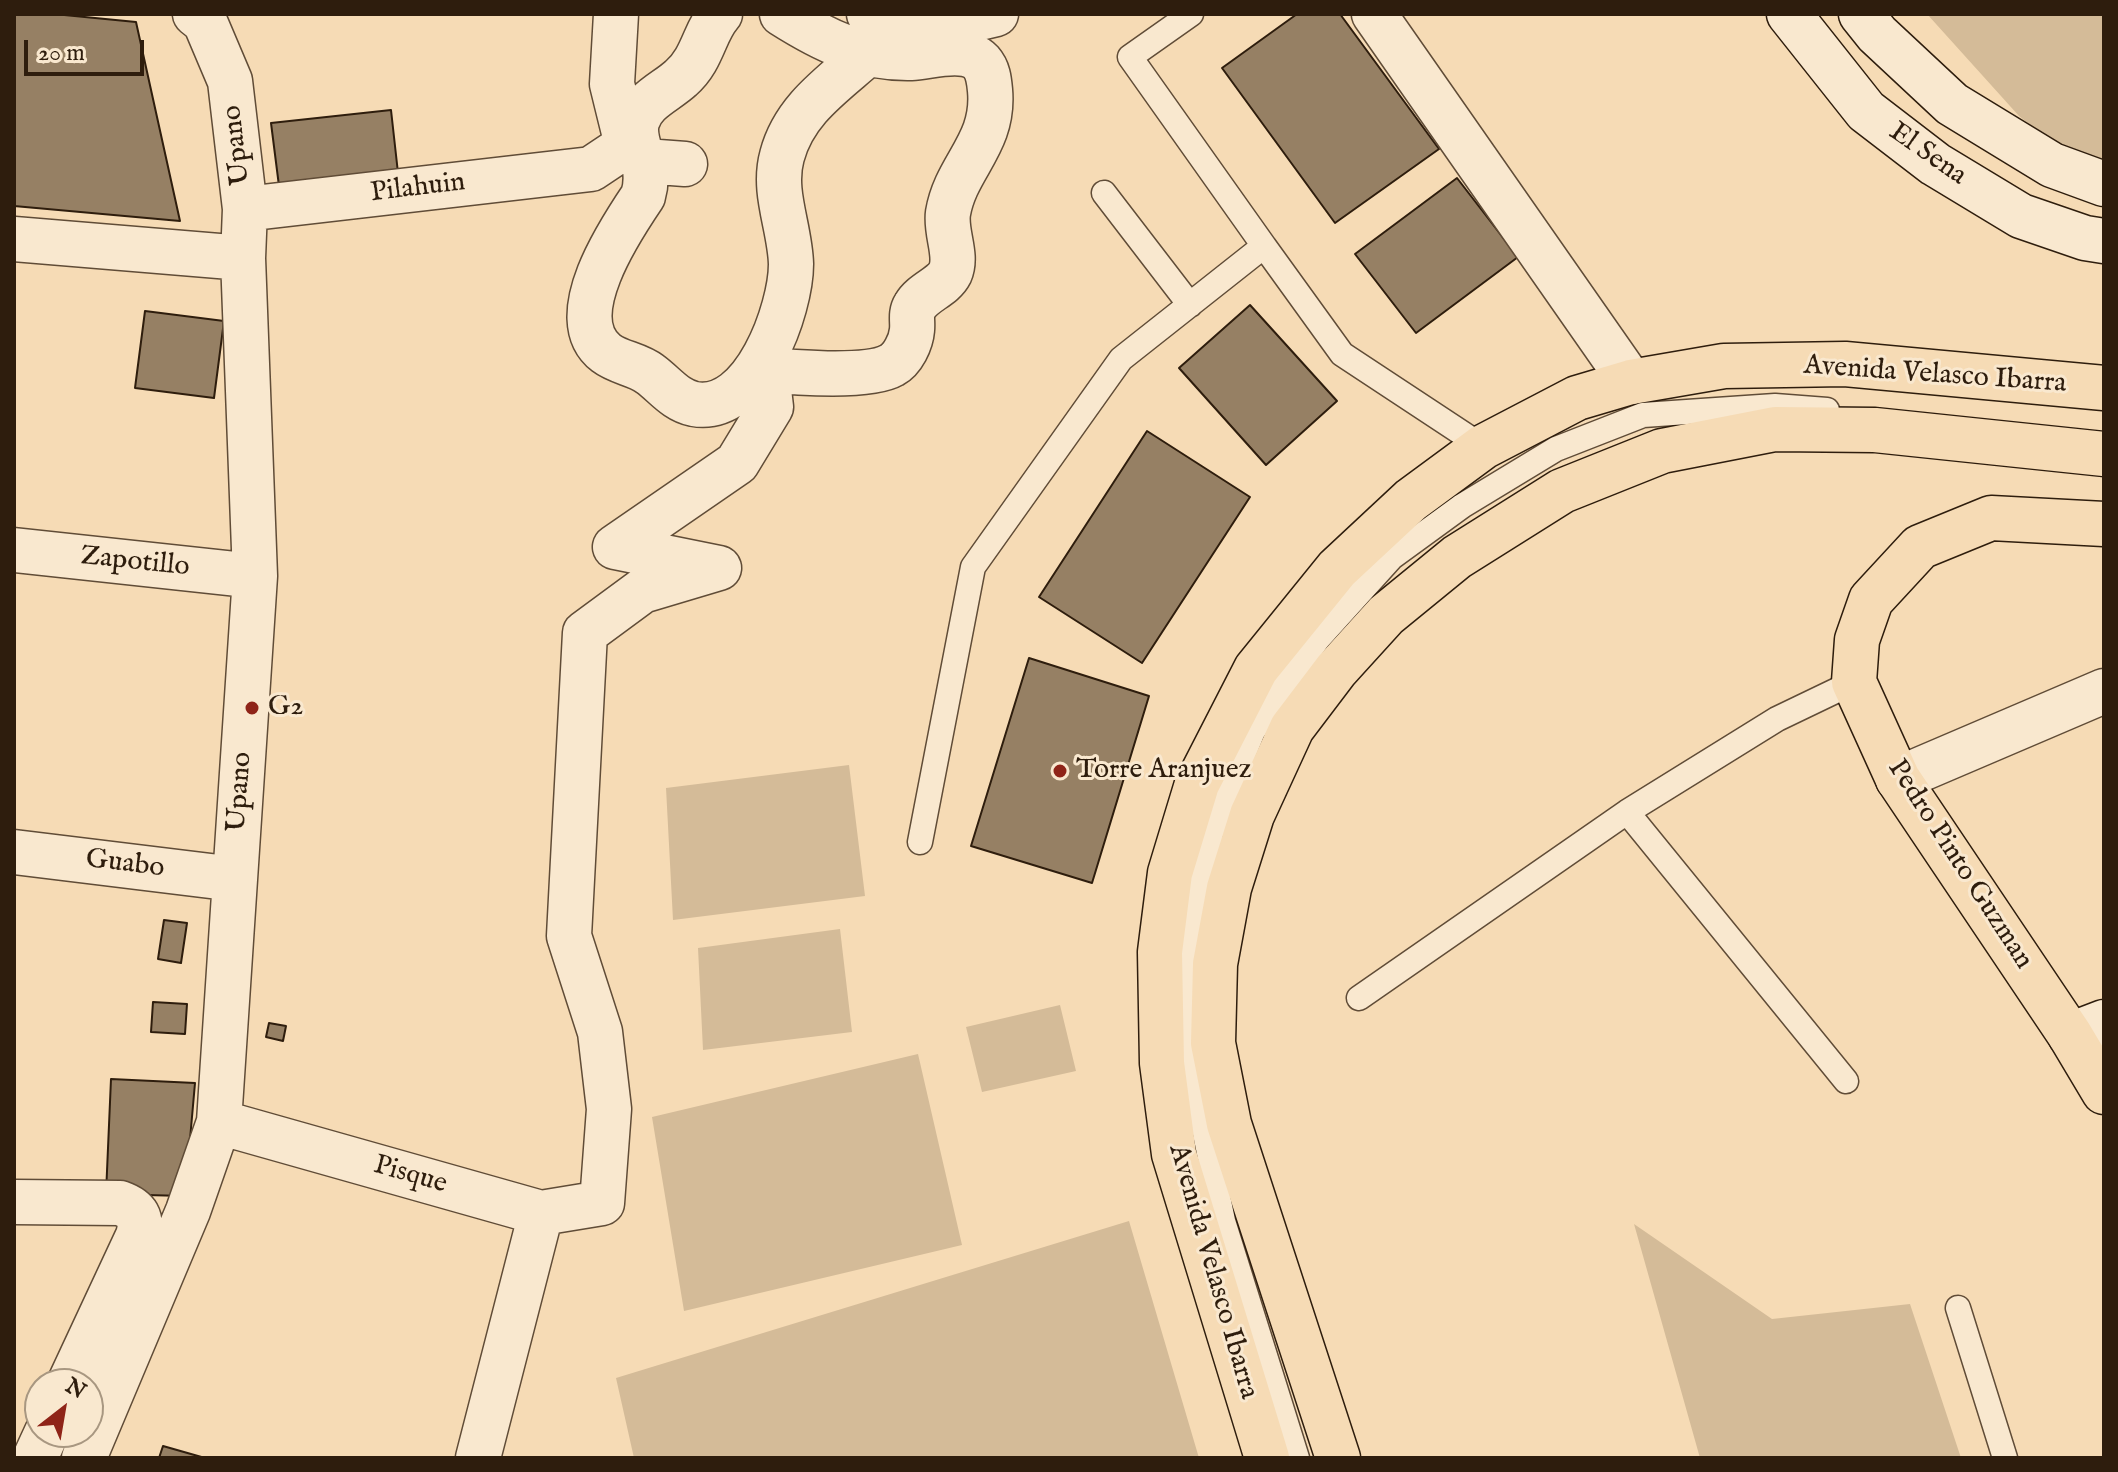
<!DOCTYPE html>
<html>
<head>
<meta charset="utf-8">
<style>
	body { margin:0 }
	#map { position:relative; width:2118px; height:1472px; overflow:hidden; background:#f6dbb5; font-family:"IM FELL English",serif }
	canvas { display:block }
	.frame { position:absolute; inset:0; border:16px solid #2e1d0d; pointer-events:none }
	.north { position:absolute; left:24px; top:1368px; width:80px; height:80px; box-sizing:border-box; background:#f9e8cf; border:2px solid #a89781; border-radius:50%; rotate:31deg; font-size:22px; font-weight:700; line-height:32px; text-align:center; color:#2e1d0d }
	.north::after { content:''; display:block; margin:auto; width:28px; height:36px; background:#8f2418; clip-path:polygon(50% 0,100% 100%,50% 72%,0 100%) }
	.scale { position:absolute; left:24px; top:40px; width:120px; height:36px; box-sizing:border-box; border:4px solid #2e1d0d; border-top:0; padding-left:10px; font-size:24px; line-height:28px; white-space:nowrap; color:#2e1d0d; -webkit-text-stroke:6px #f9e8cf; paint-order:stroke }
</style>
</head>
<body>
<div id="map">
<canvas width="2118" height="1472"></canvas>
<div class="frame"></div>
<div class="north">N</div>
<div class="scale">20 m</div>
</div>
<script>
const ctx = document.querySelector('canvas').getContext('2d');
ctx.lineJoin = 'round';
function paint(path, color) { ctx.fillStyle = color; ctx.fill(path, 'evenodd'); }
function trace(path, color, width, dash) { ctx.strokeStyle = color; ctx.lineWidth = width; ctx.lineCap = dash ? 'butt' : 'round'; ctx.setLineDash(dash || []); ctx.stroke(path); }
function drawText(font, color, halo, rows, align = 'center') {
  ctx.font = font + ' "IM FELL English",serif'; ctx.lineWidth = 6; ctx.setLineDash([]); ctx.textBaseline = 'middle'; ctx.strokeStyle = halo; ctx.fillStyle = color; for (const [text, x, y, turn = 0] of rows) {
    ctx.save(); ctx.translate(x, y); ctx.rotate((+turn || 0) * Math.PI / 180); ctx.textAlign = isNaN(turn) ? turn : align; if (halo) ctx.strokeText(text, 0, 0); ctx.fillText(text, 0, 0); ctx.restore();
  }
}
const green = new Path2D(`
	M1927 14H2104V184L2019 116Z
	M849 765 865 896 673 920 666 788Z
	M840 929 852 1032 703 1050 698 948Z
	M1060 1005 1076 1071 982 1092 966 1027Z
	M918 1054 962 1245 684 1311 652 1117Z
	M1129 1221 1199 1458H634L616 1378Z
	M1634 1224 1772 1319 1910 1304 1961 1458H1700Z`);
const building = new Path2D(`
	M14 14H54L136 22 180 221 14 206Z
	M1297 14H1340L1439 149 1335 223 1222 68Z
	M391 110 398 173 279 186 271 123Z
	M1457 178 1518 257 1416 333 1355 254Z
	M1250 305 1337 401 1266 465 1179 368Z
	M145 311 224 321 214 398 135 388Z
	M1147 431 1250 497 1142 663 1039 597Z
	M1029 658 1149 696 1092 883 971 846Z
	M164 920 187 923 181 963 158 959Z
	M153 1002 187 1004 185 1034 151 1032Z
	M269 1023 286 1026 283 1041 266 1037Z
	M111 1079 195 1083 185 1196 106 1194Z
	M163 1446 205 1458H159Z`);
const lane = new Path2D(`
	M1104 193 1190 305
	M1264 246 1342 354 1483 447
	M1627 812 1846 1081
	M920 842 973 567 1121 359 1264 246 1130 57 1191 14
	M1359 998 1627 812 1777 719 1854 682
	M1958 1308 2005 1458
	M1297 1458 1223 1221 1190 1060 1192 927 1211 834 1253 731 1317 640 1392 557 1462 506 1556 449 1643 415 1775 406 1827 410`);
const street = new Path2D(`
	M720 14C704 32 703 59 681 78 666 92 643 100 637 122 631 146 653 162 643 196 620 230 561 318 606 353 619 363 637 364 650 374 665 385 675 400 694 404 754 415 791 309 791 264 790 227 772 192 782 156 794 110 832 85 866 55
	M869 14 877 18H979L996 14
	M1374 14 1631 382
	M627 145 645 161 685 164
	M245 209 591 169 627 145 612 84 616 14
	M14 239 243 258
	M759 369C788 372 868 379 892 365 903 359 911 342 912 330 913 321 910 314 915 306 923 292 943 287 950 273 958 255 945 233 948 213 956 166 995 144 990 90 989 79 988 70 981 62 964 45 932 57 911 58 861 59 823 40 782 14
	M14 550 255 576
	M1898 779 2104 691
	M14 852 235 879
	M219 1122 541 1213 602 1203 609 1109 600 1032 569 936 585 633 642 591 719 568 615 547 737 463 771 407 769 390 759 369
	M14 1202 120 1203C137 1209 143 1218 138 1236L69 1384
	M35 1458 47 1432
	M84 1458 188 1211 219 1122 255 576 243 258 245 209 230 81 205 22 195 14
	M478 1458 541 1213`);
const secondary = new Path2D(`
	M1789 14 1866 111 1935 164 2021 216 2085 238 2104 241
	M1861 14 1877 34 1952 104 2052 165 2104 184
	M2070 1035 2104 1022`);
const primary = new Path2D(`
	M2104 524 1991 518 1920 547 1871 600 1857 640 1854 682 1898 779 2070 1035 2104 1092
	M1267 1458 1174 1154 1162 1063 1160 952 1170 873 1197 784 1256 669 1337 569 1411 500 1483 447 1577 398 1631 382 1724 366 1845 364 2104 388
	M1338 1458 1229 1124 1213 1043 1215 964 1229 888 1252 815 1292 728 1336 670 1386 615 1457 557 1562 491 1662 451 1775 429 1875 430 2104 454`);
const markers = [
	[252,708,8,"#8f2418"],
	[1060,771,8,"#8f2418"]
];
const streetNames = [
	["Upano",238,145,-97],
	["El Sena",1927,155,35],
	["Pilahuin",418,189,-7],
	["Avenida Velasco Ibarra",1935,376,4],
	["Zapotillo",135,563,6],
	["Upano",241,792,-86],
	["Guabo",125,865,7],
	["Pedro Pinto Guzman",1959,865,57],
	["Pisque",410,1176,16],
	["Avenida Velasco Ibarra",1212,1272,74]
];
const poiNames = [
	["G2",268,708],
	["Torre Aranjuez",1076,771]
];
paint(green, '#d4bb98');
paint(building, '#968064');
trace(building, '#2e1d0d', 2);
trace(lane, '#604c37', 27);
trace(street, '#604c37', 47);
trace(secondary, '#2e1d0d', 47);
trace(primary, '#2e1d0d', 47);
trace(lane, '#f9e8cf', 24);
trace(street, '#f9e8cf', 44);
trace(secondary, '#f9e8cf', 44);
trace(primary, '#f6dbb5', 44);
for (const [x, y, r, color] of markers) { const dot = new Path2D(); dot.arc(x, y, r, 0, 2 * Math.PI); ctx.fillStyle = color; ctx.fill(dot); trace(dot, '#f9e8cf', 3); }
drawText('28px', '#2e1d0d', '#f9e8cf', streetNames);
drawText('28px', '#2e1d0d', '#f9e8cf', poiNames, 'left');
</script>
</body>
</html>
